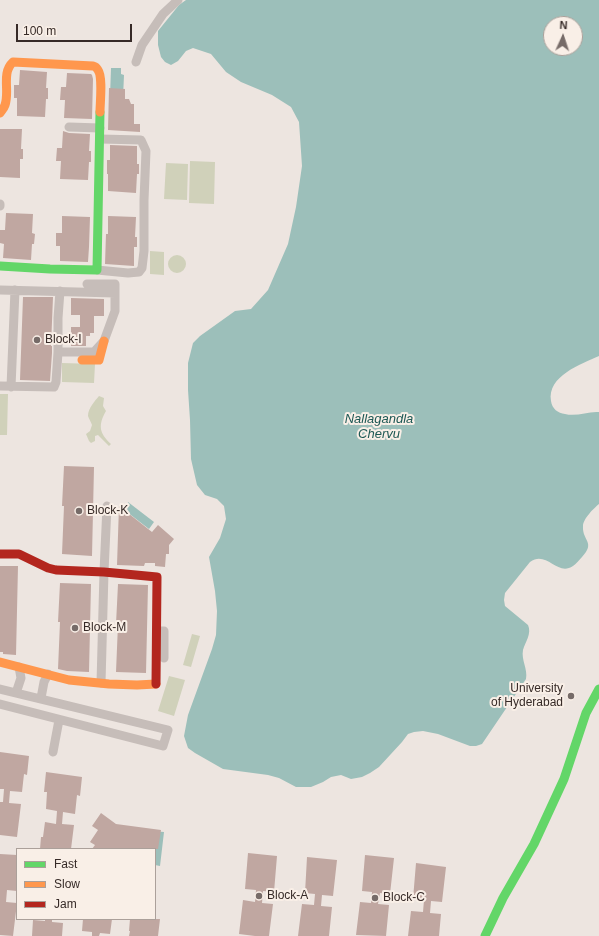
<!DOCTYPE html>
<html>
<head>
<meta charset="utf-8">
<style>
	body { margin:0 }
	#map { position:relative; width:599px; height:936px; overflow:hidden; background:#ede5e0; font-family:Helvetica,sans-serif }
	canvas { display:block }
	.legend { position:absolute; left:16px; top:848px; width:140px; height:72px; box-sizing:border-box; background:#f9efe7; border:1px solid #aba09a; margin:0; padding:5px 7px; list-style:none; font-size:12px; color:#362a27 }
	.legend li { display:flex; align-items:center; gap:8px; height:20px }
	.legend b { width:20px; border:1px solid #aba09a }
	.north { position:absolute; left:543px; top:16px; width:40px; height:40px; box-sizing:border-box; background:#f9efe7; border:1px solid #aba09a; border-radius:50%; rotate:3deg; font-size:11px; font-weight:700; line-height:16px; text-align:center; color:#362a27 }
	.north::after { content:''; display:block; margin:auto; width:14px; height:18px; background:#766b68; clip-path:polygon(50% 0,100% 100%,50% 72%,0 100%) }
	.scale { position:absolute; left:16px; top:24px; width:116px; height:18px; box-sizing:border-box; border:2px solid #362a27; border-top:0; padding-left:5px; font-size:12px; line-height:14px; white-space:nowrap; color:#362a27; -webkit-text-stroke:3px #f9efe7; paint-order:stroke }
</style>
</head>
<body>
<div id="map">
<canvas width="599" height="936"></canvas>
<ul class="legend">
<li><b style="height:5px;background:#63d668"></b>Fast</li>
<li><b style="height:5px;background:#ff974d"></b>Slow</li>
<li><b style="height:5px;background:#b3261e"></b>Jam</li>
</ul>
<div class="north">N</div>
<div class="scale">100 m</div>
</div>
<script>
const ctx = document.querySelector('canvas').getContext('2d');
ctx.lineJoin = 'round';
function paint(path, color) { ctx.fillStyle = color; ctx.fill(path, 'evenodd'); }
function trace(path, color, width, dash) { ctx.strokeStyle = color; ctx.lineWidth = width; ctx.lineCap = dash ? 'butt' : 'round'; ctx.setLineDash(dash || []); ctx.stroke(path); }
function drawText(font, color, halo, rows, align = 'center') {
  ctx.font = font + ' Helvetica,sans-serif'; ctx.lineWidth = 4; ctx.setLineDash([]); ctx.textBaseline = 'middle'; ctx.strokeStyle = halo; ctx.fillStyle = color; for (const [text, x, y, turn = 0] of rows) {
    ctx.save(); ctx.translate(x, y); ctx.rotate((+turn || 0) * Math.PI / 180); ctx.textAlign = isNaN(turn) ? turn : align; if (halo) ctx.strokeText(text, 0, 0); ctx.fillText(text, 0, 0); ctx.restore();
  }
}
const green = new Path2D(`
	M190 161 215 162 214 204 189 203Z
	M166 163 188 164 187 200 164 199Z
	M150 251 164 252V275L150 274Z
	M168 264a9 9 0 1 1 18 0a9 9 0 1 1-18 0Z
	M62 363 95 364 94 383 62 382Z
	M0 394H8L7 435H0Z
	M99 396 104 398 103 406 106 411C98 425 99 433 111 444L109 446 98 435 95 436V441L91 443 89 441 86 434 90 431 92 425C91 422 89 419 88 416 88 408 95 401 99 396Z
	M192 634 200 636 191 667 183 665Z
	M169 676 185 680 174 716 158 711Z`);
const water = new Path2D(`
	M186 0H599V356C581 364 547 376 551 401 552 409 558 413 565 414 577 417 588 411 599 412V504C594 508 583 519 583 526 582 541 596 542 582 557 579 560 576 564 573 566 557 577 547 550 530 562L505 593 504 600 505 606 528 625C532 634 525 642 523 650 521 660 528 669 526 679L482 744 476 746H470L438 734 423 731 414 732 408 734 402 742 379 767 370 773 362 777 351 779 341 775 331 777 323 782 311 787H296L279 778 268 775 223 769 195 753 188 748 184 736 188 715 212 649 216 635 217 611 215 591 209 557 220 538 226 519 224 506 217 499 205 495 197 485 191 459 190 420 188 390V363L193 343 200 336 235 311 251 309 268 290 288 244 296 207 302 166 299 122 291 107 272 95 241 82 226 72 211 54 193 48 186 51 178 61 171 65 165 62 161 57 158 45V31L179 5ZM551 24H575V48H551Z
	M111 68H121V74L124 75 123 98 110 97Z
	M128 502 154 522 149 529 127 512Z
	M152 831 164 832 160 866 155 865V849H150Z`);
const building = new Path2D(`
	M20 70 47 72 46 88H48V99H46L45 117 17 116V98H14V85H19Z
	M67 73 91 74 92 75 93 79 92 119 64 118 65 100H60L61 87H66Z
	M109 88 125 89V99H129L131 104H134V124H140V132L108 130Z
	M0 129H22L21 149H23V159H20V178L0 177Z
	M63 131 69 133 90 134 89 151H91V162H89L88 180 60 179 61 161H56L57 148H62Z
	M110 145 137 146V164H139V174H137L136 193 108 191V174H107V160H110Z
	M6 213 33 214 32 233 35 234 34 244H32L31 260 3 258 4 244 0 243V230H5Z
	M62 216 90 217 89 247 88 262 60 261V246H56V233H62Z
	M108 216 136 217 135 237H137V247H134V266L105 264 106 234H108Z
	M23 297H53L51 346H52V353L50 381 20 380Z
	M71 298 104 299V316H94V333H90V336H86V346H71V327H80V315H71Z
	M64 466 94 467 92 556 62 554 64 506H62Z
	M119 506 152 532 158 525 174 539 169 545V554H166L165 567 155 566V563H145L144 566 117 565Z
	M0 566H18L16 655 3 654V652H0Z
	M60 583 91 584 89 672 67 671 58 669 60 622H58Z
	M118 584 148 585 146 673 116 672 118 624H116Z
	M0 752 29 756 27 775 24 774 22 792 10 791 9 803 21 804 17 837 0 835V802H3L4 789H0Z
	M46 772 82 777 80 796 77 795 75 814 63 812 62 824 74 825 71 849H40L41 837H43L45 822 56 824 57 811 46 809 47 792H44Z
	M101 813 116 824 161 830 158 849H92L95 845 90 842 98 830 92 826Z
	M248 853 277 856 274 892 263 891 262 903 273 904 269 936H255L239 934 243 900 255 902 256 890 245 889Z
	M0 854 17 855V891L7 890 6 902 17 903 13 936 0 935Z
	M365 855 394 858 390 894 380 893 378 904 389 905 386 936 356 935 360 902 371 903 372 892 362 891Z
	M307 857 337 860 333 896 322 895 321 906 332 907 329 936H298L302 904 314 905 315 894 305 893Z
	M416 863 446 867 442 902 431 901 430 913 441 914 439 936H408L411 911 423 912 424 900 413 899Z
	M45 919H52V922L63 923 62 936H32L33 920 45 921Z
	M83 919H112L110 934 100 933 99 936H92V932L82 931Z
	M130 919H160L158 936H129L130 931H129Z`);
const street = new Path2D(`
	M136 62 142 45 163 14 178 0
	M69 127 100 128
	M0 204V206
	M97 270 128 273 139 272 142 268 144 251V200L146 151 141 140 100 139
	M87 284H115V293
	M0 290 115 293V311L104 341 94 352H58L56 382 54 387 0 386
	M58 352V318L60 291
	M11 387 15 290
	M157 631H164V658
	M101 683 104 572 107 506
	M0 689 168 730 163 746 0 704
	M16 693 21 678 19 667
	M41 698 44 682 48 674
	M53 752 59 720`);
const fast = new Path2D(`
	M0 266 50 269 97 270 100 112
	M485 936 503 898 534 844 564 779 586 713 599 689`);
const slow = new Path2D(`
	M0 113C2 110 4 108 5 105 10 91 1 73 13 62L93 66C96 67 96 67 98 70 103 77 100 103 100 112
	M82 360H99L104 341
	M0 662 69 680 109 684 137 685 156 684`);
const jam = new Path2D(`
	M0 554H19L48 568 56 570 104 572 157 577 156 684`);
const markers = [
	[37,340,4,"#766b68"],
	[79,511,4,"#766b68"],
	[75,628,4,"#766b68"],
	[571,696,4,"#766b68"],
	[259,896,4,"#766b68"],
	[375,898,4,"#766b68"]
];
const poiNames = [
	["Block-I",45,340],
	["Block-K",87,511],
	["Block-M",83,628],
	["University",563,689,"right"],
	["of Hyderabad",563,703,"right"],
	["Block-A",267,896],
	["Block-C",383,898]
];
const waterNames = [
	["Nallagandla",379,419],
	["Chervu",379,434]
];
paint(green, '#d0d1ba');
paint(water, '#9cbfba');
paint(building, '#c0a7a1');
trace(street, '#c6bdb9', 9);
trace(fast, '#63d668', 9);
trace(slow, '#ff974d', 9);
trace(jam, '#b3261e', 9);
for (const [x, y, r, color] of markers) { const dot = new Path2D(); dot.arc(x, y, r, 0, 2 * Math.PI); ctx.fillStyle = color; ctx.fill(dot); trace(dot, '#f9efe7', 1.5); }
drawText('12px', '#362a27', '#f9efe7', poiNames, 'left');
drawText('italic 13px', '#1d5854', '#f9efe7', waterNames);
</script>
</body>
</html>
